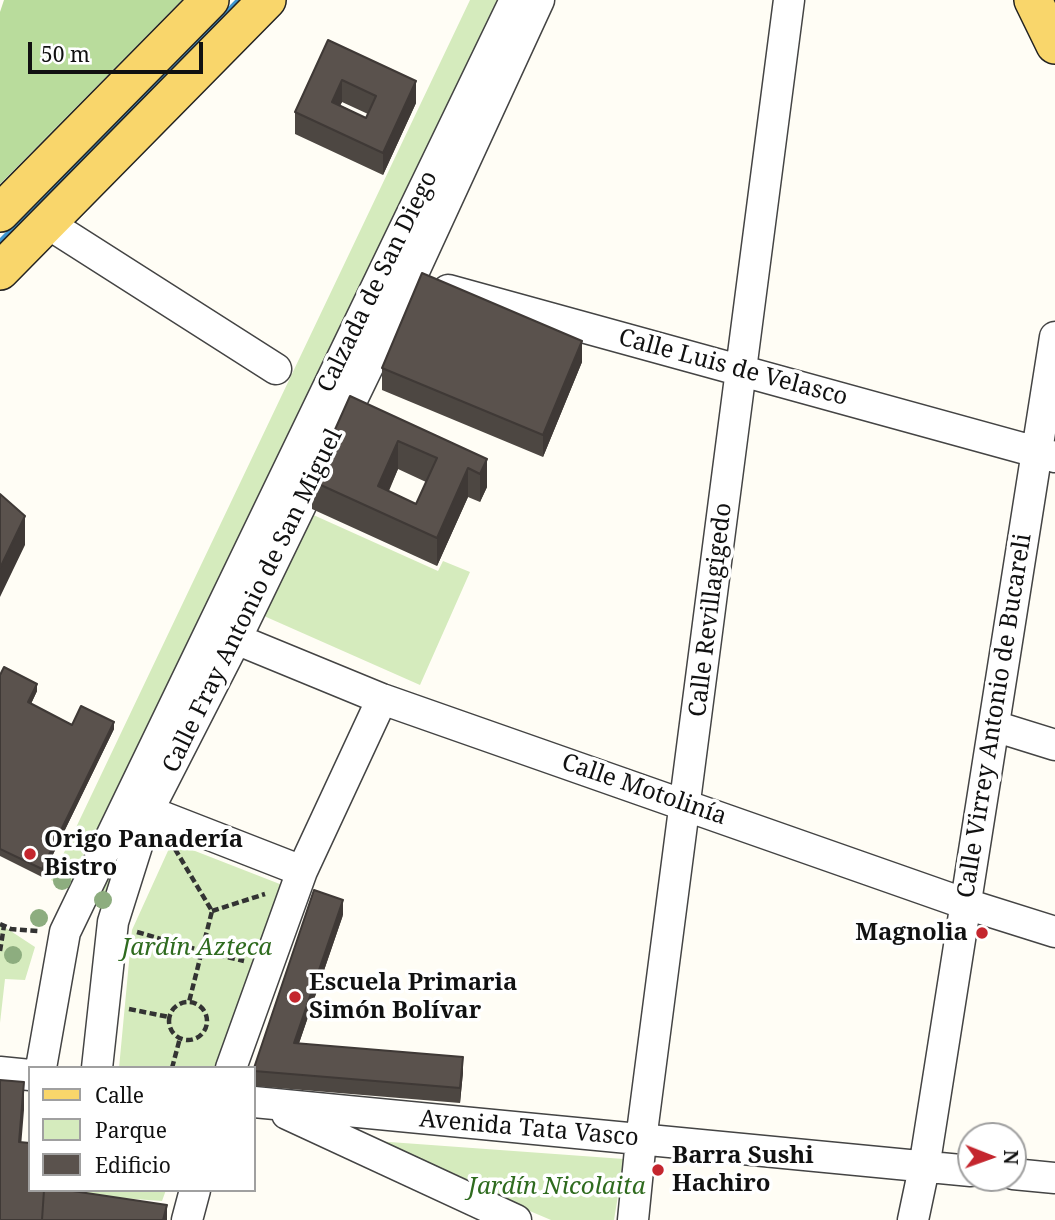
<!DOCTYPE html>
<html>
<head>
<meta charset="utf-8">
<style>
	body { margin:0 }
	#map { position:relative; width:1055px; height:1220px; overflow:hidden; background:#fffdf5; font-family:"Noto Serif",serif }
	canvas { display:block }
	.legend { position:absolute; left:28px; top:1066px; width:228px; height:126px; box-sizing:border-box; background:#fff; border:2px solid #a0a0a0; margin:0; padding:9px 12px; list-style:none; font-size:21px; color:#111 }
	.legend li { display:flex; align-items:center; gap:14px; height:35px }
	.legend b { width:35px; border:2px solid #a0a0a0 }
	.north { position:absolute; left:957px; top:1122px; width:70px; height:70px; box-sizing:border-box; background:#fff; border:2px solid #a0a0a0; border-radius:50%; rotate:91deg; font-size:19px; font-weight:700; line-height:28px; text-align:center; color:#111 }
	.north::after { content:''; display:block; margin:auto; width:24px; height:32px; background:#c4262e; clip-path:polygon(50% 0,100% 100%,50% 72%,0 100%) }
	.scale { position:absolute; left:28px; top:42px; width:175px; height:32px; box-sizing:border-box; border:4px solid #111; border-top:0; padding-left:9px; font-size:21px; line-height:24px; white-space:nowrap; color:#111; -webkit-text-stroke:5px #fff; paint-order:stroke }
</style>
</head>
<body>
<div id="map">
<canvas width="1055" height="1220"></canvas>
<ul class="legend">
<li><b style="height:9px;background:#f9d66b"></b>Calle</li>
<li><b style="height:19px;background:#d5ebbd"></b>Parque</li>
<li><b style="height:19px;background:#5a524d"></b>Edificio</li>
</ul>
<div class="north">N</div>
<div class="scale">50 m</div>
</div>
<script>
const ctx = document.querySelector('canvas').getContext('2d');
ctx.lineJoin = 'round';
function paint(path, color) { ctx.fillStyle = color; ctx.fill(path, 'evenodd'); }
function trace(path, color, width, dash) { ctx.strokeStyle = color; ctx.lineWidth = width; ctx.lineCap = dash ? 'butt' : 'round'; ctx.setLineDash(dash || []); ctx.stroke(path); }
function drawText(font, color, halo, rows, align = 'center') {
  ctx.font = font + ' "Noto Serif",serif'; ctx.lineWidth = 7; ctx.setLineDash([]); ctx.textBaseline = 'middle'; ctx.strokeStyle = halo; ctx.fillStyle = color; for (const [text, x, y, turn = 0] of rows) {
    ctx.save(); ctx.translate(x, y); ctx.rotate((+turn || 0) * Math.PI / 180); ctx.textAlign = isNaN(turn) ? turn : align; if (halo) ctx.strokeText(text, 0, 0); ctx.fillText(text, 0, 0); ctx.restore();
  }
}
const green = new Path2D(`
	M470 0H532L112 909 51 880Z
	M309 513 438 571 443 561 470 572 420 685 264 616Z
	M172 842 290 888 224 1068H119L132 930Z
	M0 924 35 947 25 980 5 979 0 1023Z
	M362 1140 624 1159 614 1220H551Z
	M53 1190H166L162 1201 53 1193Z`);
const forest = new Path2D(`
	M4 0H182L0 184V12Z`);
const stream = new Path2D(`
	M0 243 240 0`);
const path = new Path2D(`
	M175 849 212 911 189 1002
	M212 911 265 894
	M0 924 11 929 39 931
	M137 932 202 951 244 961
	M0 951 4 926
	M169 1021a19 19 0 1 1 38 0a19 19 0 1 1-38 0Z
	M129 1009 169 1017
	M172 1068 180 1038`);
const minor = new Path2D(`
	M47 223 276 369
	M448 290 1055 457
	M236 639 382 699 966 904 1055 932
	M994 726 1055 745
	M148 811 302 871
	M41 1068 65 932 515 0
	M97 1068 113 922 148 811 236 639 410 280 539 0
	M231 1068 302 871 382 699
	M0 1072 30 1075
	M254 1102 971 1171
	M287 1114 516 1220
	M1013 1174 1055 1178
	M187 1220 195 1190
	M633 1220 641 1140 789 0
	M913 1220 924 1168 1055 337`);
const major = new Path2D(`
	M1033 0 1055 45
	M0 213 210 0
	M0 271 267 0`);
const trees = [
	[62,881],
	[103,900],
	[39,918],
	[13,955]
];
const wall = new Path2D(`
	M328 40 416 103 383 175 295 134V112ZM342 102 368 114 366 118 340 105Z
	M582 362 543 457 382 390V368Z
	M350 396 487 459V487L480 502 468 497 437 566 312 509V481ZM398 469 426 482 416 504 389 491Z
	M0 675 37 691 31 704 72 725 114 729 42 877 0 856Z
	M343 915 299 1043 463 1072 460 1103 254 1086V1068Z`);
const shadedWall = new Path2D(`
	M342 80V102L332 123V102Z
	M416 81V103L383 175V153Z
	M582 341V362L543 457V435Z
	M398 441V469L379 512 378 486Z
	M487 459V487L480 502V474Z
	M468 468V497L437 566V538Z
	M25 516V545L0 597V568Z
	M37 684V691L28 710V702Z
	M114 722V729L42 877V869Z
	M343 900V915L294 1058V1043Z
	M463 1057V1072L460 1103V1088Z
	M24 1082V1110L19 1171V1142Z
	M167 1205V1220H163Z`);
const building = new Path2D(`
	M328 40 416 81 383 153 295 112ZM342 80 376 96 366 118 332 102Z
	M422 273 582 341 543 435 382 368Z
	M350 396 487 459 480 474 468 468 437 538 312 481ZM398 441 437 458 416 504 378 486Z
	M0 494 25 516 0 568Z
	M4 667 37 684 28 702 72 725 81 706 114 722 42 869 0 849V675Z
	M314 890 343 900 294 1043 463 1057 460 1088 254 1071V1068Z
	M0 1080 24 1082 19 1142 30 1143V1190H44L42 1220H0Z
	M44 1190H66L167 1205 163 1220H42Z`);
const markers = [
	[30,854,7,"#c4262e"],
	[982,933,7,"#c4262e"],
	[295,997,7,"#c4262e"],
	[658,1170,7,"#c4262e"]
];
const streetNames = [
	["Calzada de San Diego",378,282,-64],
	["Calle Luis de Velasco",733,368,15],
	["Calle Fray Antonio de San Miguel",253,601,-64],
	["Calle Revillagigedo",711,610,-83],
	["Calle Virrey Antonio de Bucareli",995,716,-81],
	["Calle Motolinía",644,790,19],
	["Avenida Tata Vasco",529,1129,5]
];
const poiNames = [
	["Origo Panadería",44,840],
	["Bistro",44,868],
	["Magnolia",968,933,"right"],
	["Escuela Primaria",309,983],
	["Simón Bolívar",309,1011],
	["Barra Sushi",672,1156],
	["Hachiro",672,1184]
];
const parkNames = [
	["Jardín Azteca",197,948],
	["Jardín Nicolaita",557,1187]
];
paint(green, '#d5ebbd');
paint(forest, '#b9dc9c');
trace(stream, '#3f96cf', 7);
trace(minor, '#444', 33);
trace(major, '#222', 40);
trace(path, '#333', 4.5, [7, 3.5]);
trace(minor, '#fff', 30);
trace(major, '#f9d66b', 37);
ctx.fillStyle = '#8dad7f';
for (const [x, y] of trees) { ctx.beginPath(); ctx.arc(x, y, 9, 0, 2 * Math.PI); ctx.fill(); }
paint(wall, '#4d4742');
paint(shadedWall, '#3f3936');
paint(building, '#5a524d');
trace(building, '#3f3936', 2);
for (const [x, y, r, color] of markers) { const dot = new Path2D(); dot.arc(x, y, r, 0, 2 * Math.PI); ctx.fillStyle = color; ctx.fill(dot); trace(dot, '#fff', 2.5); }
drawText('24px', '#111', '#fff', streetNames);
drawText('bold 24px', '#111', '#fff', poiNames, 'left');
drawText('italic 24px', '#2f6b1f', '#fff', parkNames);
</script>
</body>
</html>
